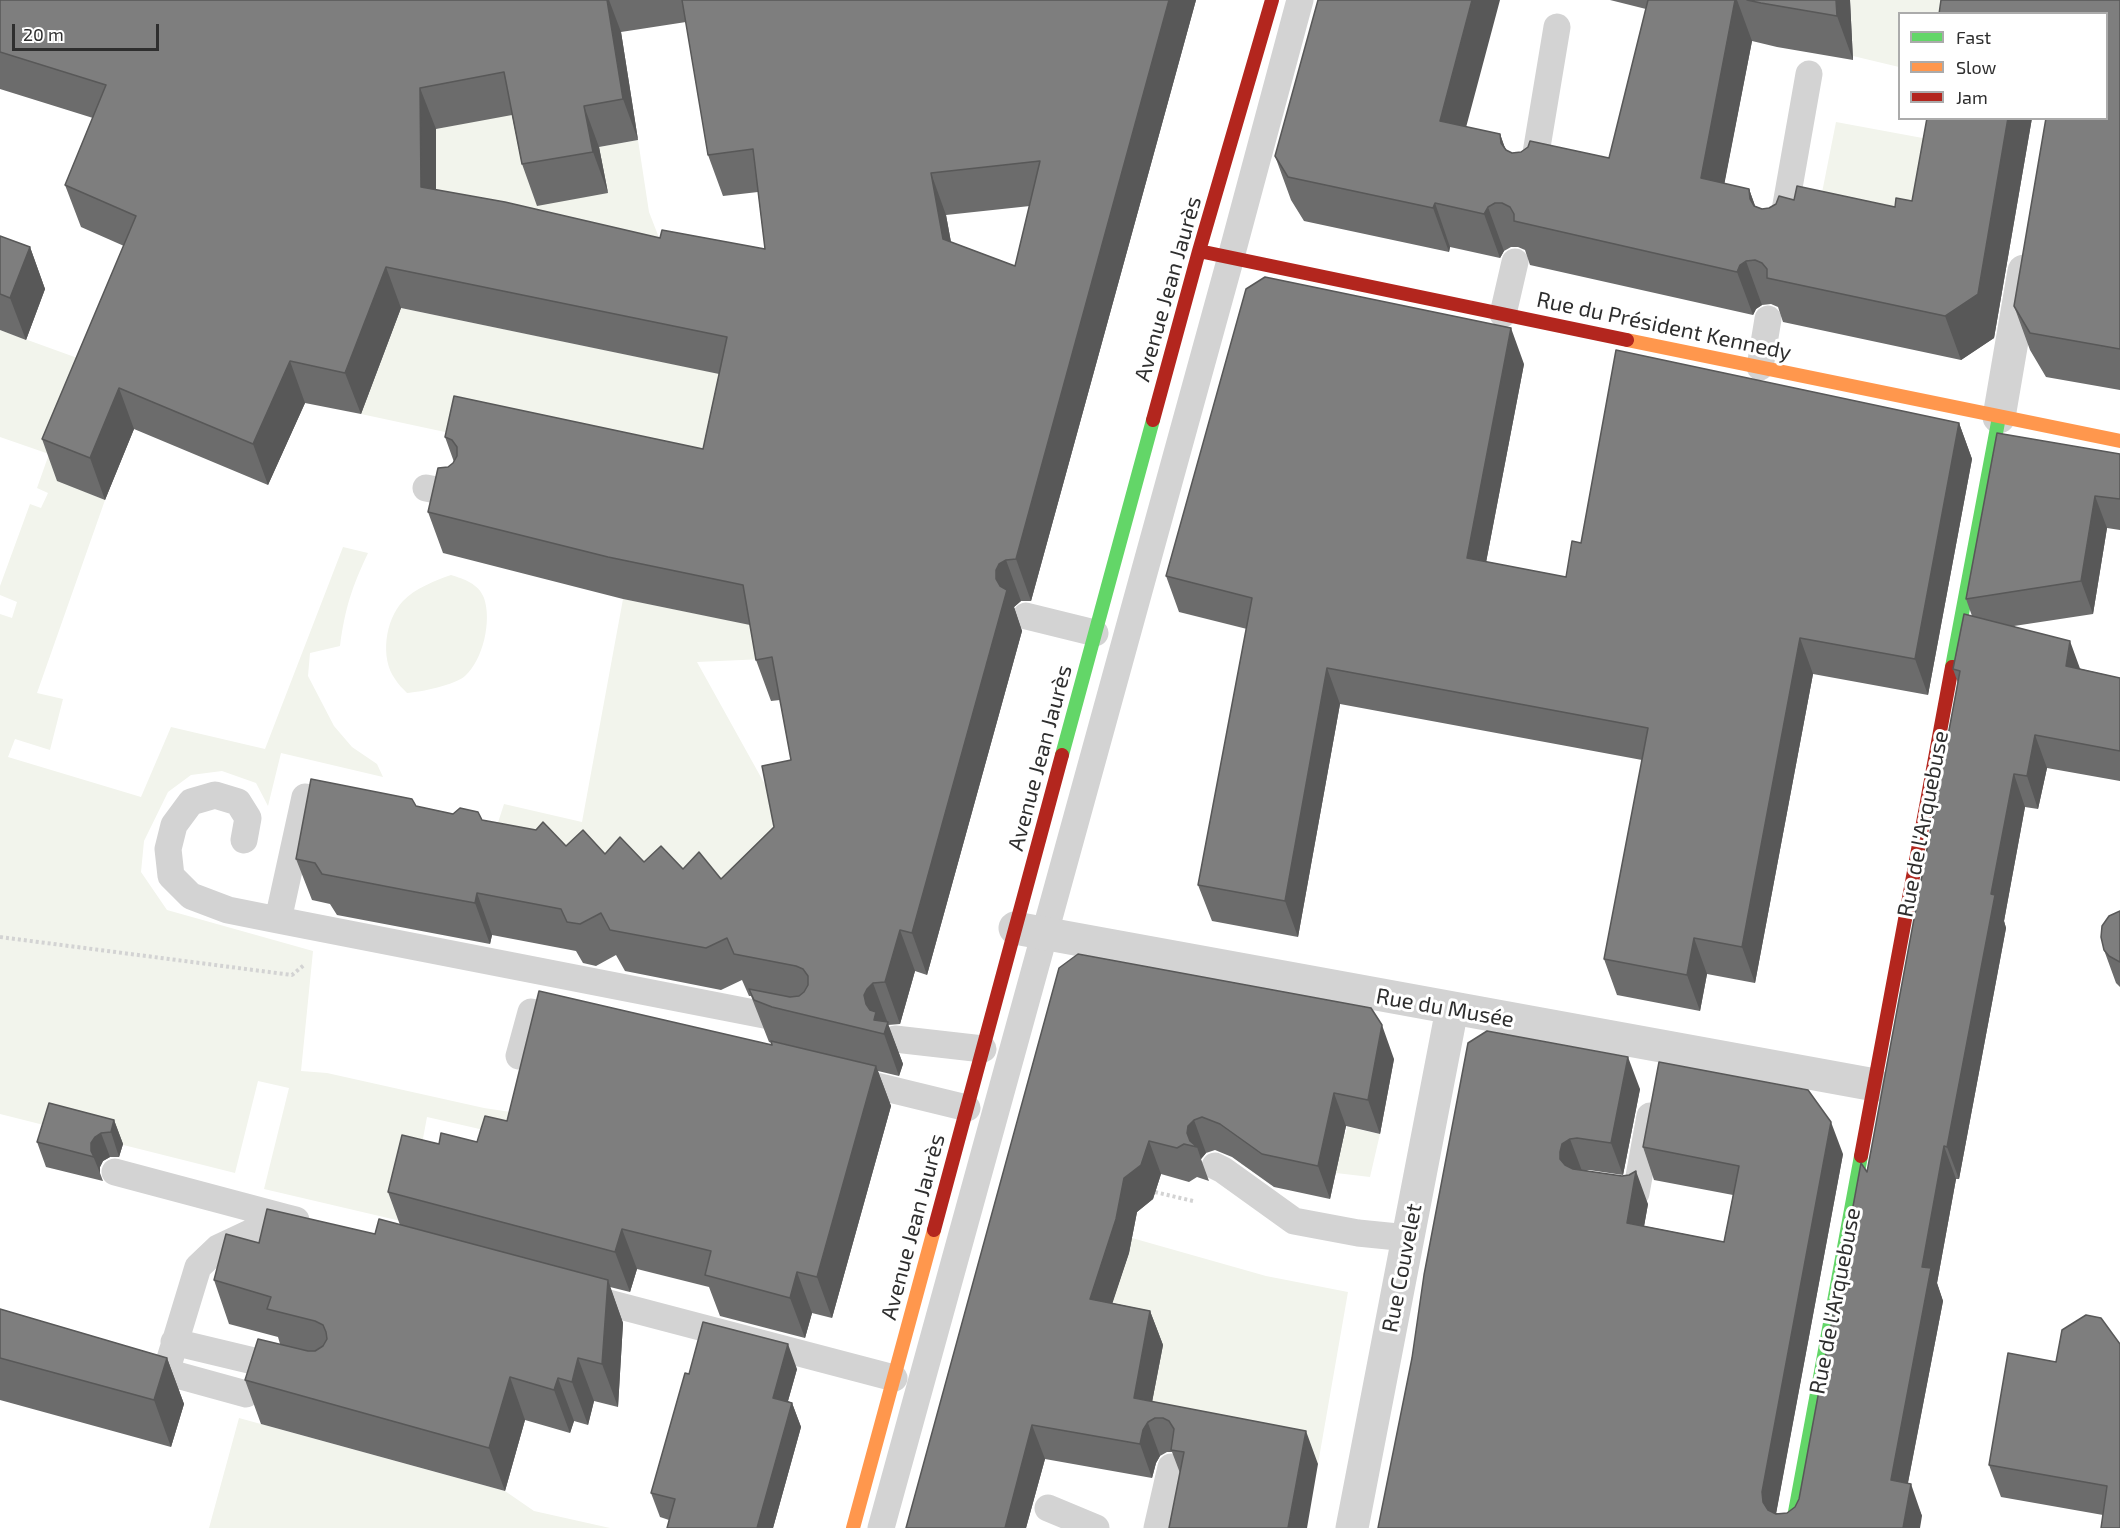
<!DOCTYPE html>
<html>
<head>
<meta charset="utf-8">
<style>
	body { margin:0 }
	#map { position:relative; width:2120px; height:1528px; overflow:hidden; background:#fff; font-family:"Exo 2",sans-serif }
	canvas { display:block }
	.legend { position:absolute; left:1898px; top:12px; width:210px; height:108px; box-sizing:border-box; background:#fff; border:2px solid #ababab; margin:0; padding:8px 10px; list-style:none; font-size:18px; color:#2e2e2e }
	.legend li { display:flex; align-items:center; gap:12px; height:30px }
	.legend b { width:30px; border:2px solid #ababab }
	.scale { position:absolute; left:12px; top:24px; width:147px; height:27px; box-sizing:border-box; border:3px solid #2e2e2e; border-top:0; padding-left:8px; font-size:18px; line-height:21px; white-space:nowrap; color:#2e2e2e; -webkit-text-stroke:4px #fff; paint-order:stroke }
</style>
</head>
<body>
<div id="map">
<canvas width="2120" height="1528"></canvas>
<ul class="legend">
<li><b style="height:8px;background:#63d668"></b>Fast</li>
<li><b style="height:8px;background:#ff974d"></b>Slow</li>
<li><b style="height:8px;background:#b3261e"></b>Jam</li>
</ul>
<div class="scale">20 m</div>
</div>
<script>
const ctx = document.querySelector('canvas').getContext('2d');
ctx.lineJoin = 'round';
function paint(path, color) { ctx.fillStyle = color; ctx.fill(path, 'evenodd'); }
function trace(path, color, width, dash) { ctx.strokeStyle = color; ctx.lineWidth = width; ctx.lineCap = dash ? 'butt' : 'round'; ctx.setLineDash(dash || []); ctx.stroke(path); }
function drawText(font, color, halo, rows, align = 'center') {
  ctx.font = font + ' "Exo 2",sans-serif'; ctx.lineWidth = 6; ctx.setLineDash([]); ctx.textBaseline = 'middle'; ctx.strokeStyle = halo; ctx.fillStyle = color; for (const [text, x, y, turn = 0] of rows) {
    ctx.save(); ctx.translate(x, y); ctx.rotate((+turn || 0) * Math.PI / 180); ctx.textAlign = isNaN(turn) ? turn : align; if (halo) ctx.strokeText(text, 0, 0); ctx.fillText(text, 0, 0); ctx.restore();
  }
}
const green = new Path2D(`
	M487 0 599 147 638 140 649 212 663 248 435 205 436 129 481 120Z
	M1850 0H1955L1952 13 1900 14 1899 67 1853 56Z
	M1836 122 1928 139 1904 238 1816 223Z
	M401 308 721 374 697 486 361 414Z
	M0 330 105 368 57 480 105 500 37 693 63 699 50 750 15 739 8 757 141 797 171 727 265 749 343 547 368 553C352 587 345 608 340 646L310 653 308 676 334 726 352 747 377 764 383 777 281 753 268 806 256 783 222 771 191 775 168 792 144 841 141 872 167 910 313 951 301 1071 327 1073 484 1108 537 1116 528 1140 427 1117 416 1176 405 1222 264 1189 289 1088 258 1081 235 1173 0 1114V614L12 618 17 602 0 595V586L30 504 41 508 48 493 37 488 49 454 0 437Z
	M451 575C464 579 479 584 484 598 492 621 483 660 465 676 455 685 421 692 407 693 403 689 398 684 395 679 380 658 385 620 403 601 414 589 436 580 451 575Z
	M623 599 778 630 764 659 697 662 778 808 824 923 493 838 504 804 582 822Z
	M1257 1101 1340 1137 1346 1133 1347 1127 1380 1134 1370 1177 1336 1173 1283 1189 1241 1164Z
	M1132 1238 1266 1276 1348 1292 1318 1464 1145 1440 1103 1332Z
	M239 1418 505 1491 534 1511 610 1528H209Z`);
const path = new Path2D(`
	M0 937 292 975 304 965
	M1155 1192 1193 1201`);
const lane = new Path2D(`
	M1532 177 1557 27
	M1781 233 1809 74
	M1503 314 1515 262
	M1760 367 1768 319
	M426 488 457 494
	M1026 616 1095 633
	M305 797 278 920 795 1021
	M244 840 248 818 238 802 215 795 191 802 174 825 168 849 171 876 191 896 228 910 278 920
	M895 1039 983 1049
	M519 1056 531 1012 568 1018
	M848 1079 967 1108
	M1215 1166 1223 1170 1294 1221 1358 1233 1408 1238
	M115 1172 284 1217
	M1615 1190 1636 1193 1650 1116
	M582 1296 894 1378
	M174 1342 287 1369
	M246 1394 166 1372 198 1267 218 1248 284 1217 296 1220
	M1048 1508 1096 1528
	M881 1528 1231 257 1300 0
	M1157 1528 1171 1467`);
const street = new Path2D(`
	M1999 417 2024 271
	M1015 928 1875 1085
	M1352 1528 1452 1009`);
const fast = new Path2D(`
	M1952 667 1999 417
	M1062 755 1153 420
	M1792 1528 1861 1156`);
const slow = new Path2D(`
	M1627 340 2120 441
	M853 1528 934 1230`);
const jam = new Path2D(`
	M1199 251 1627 340
	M1153 420 1199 251 1272 0
	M1861 1156 1952 667
	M934 1230 1062 755`);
const wall = new Path2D(`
	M0 0H1196L1031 601H1021L1014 607 1022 631 927 975 915 971 900 1024 888 1025 903 1064 899 1076 878 1071 891 1106 832 1318 812 1313 805 1338 720 1316 709 1287 637 1269 630 1292 610 1287 623 1323 618 1407 594 1401 588 1425 574 1421 570 1433 525 1420 505 1491 261 1424 245 1380 280 1344 278 1337 229 1324 214 1280 259 1243 375 1234 400 1225 388 1192 439 1144 477 1142 507 1121 772 1045V1043L769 1042 751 996H749L742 980 721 990 625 971 616 955 596 966 583 963 576 951 492 935 490 944 337 915 330 904 312 900 296 859 416 806 482 820 566 846 644 862 683 869 721 879 774 827 791 760 780 700 771 701 756 660 750 625 623 599 443 553 428 512 448 467 454 462 445 437 703 449 719 374 401 308 361 414 305 403 268 485 134 429 105 500 57 481 42 439 124 246 81 227 65 185 93 118 0 89ZM686 22 708 155 723 196 758 192 765 249 660 238 436 190V129L512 115 522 164 537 206 608 193 599 147 638 140 621 32ZM1030 206 1015 266 951 242 946 215Z
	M1610 0H1850L1853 60 1777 47 1752 41 1724 184 1749 189 1755 206 1762 209 1769 208 1794 200 1895 207 1912 201 1927 118H2032L1994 338 1961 360 1783 322 1778 307 1771 304 1762 305 1756 309 1753 315 1530 265 1525 250 1518 247H1511L1504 251 1500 258 1450 247 1449 252 1304 221 1291 200 1275 156 1466 127 1500 134 1505 149 1512 153 1609 158 1646 9Z
	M2120 0V390L2046 377 2030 350 2014 306Z
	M0 236 30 247 45 289 26 340 0 330Z
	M1524 364 1486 562 1566 577 1581 543 1959 423 1972 459 1928 695 1813 674 1755 983 1707 974 1700 1011 1617 995 1604 959 1642 760 1340 704 1298 937 1212 921 1198 885 1247 629 1179 612 1166 576Z
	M2120 454V530L2107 528 2093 614 2014 626 2081 669 2120 678V781L2047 768 2038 809 2025 807 2004 921 2006 928 1959 1179H1956L1937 1283 1943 1301 1908 1483 1922 1516 1378 1528 1412 1358 1468 1043 1640 1089 1623 1175 1589 1170 1586 1171 1648 1204 1644 1226 1724 1242 1733 1195 1654 1180 1643 1147 1843 1154 1776 1513H1787L1795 1507 1799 1499 1867 1172 1958 683 1953 669 1972 616 1966 599Z
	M2120 911V987L2116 983 2104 950Z
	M1059 968 1394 1059 1380 1134 1346 1126 1330 1199 1274 1187 1232 1157 1215 1150 1206 1153 1201 1159 1209 1181 1197 1177 1189 1182 1161 1174 1153 1199 1137 1212 1129 1253 1112 1303 1150 1311 1163 1345 1152 1402 1318 1464 1180 1473 1172 1452H1167L1160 1456 1156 1463 1152 1478 1045 1459 1026 1528H906Z
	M114 1120 123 1144 119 1157H110L103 1161 100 1167V1173L103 1181 46 1167 37 1142Z
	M0 1309 167 1358 184 1404 171 1447 0 1400Z
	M2120 1344V1528L2103 1515 2001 1497 1989 1465 2056 1362Z
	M797 1369 788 1401 792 1403 801 1427 773 1528H667L669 1520 660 1517 651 1493 689 1374Z`);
const shadedWall = new Path2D(`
	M607 0H609L621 32 638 140 623 99Z
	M1169 0H1196L1031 601 1016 559Z
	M1472 0H1500L1456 165 1440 121Z
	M1735 0H1737L1752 41 1717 222 1701 178Z
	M1836 0H1850L1853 60 1837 16Z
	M420 88 436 129V229L421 187Z
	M584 106 599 147 608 193 593 152Z
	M2008 118H2032L1994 338 1961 360 1945 316Z
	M1500 134 1516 178 1501 143Z
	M931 173 946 215 958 281 943 239Z
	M1749 189 1765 233 1750 199Z
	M1435 203 1450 247 1449 252 1433 208Z
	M1488 207 1504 251 1500 258 1484 214Z
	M30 247 45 289 26 340 10 298Z
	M1746 261 1762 305 1756 309 1753 315 1737 272 1740 265Z
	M386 267 401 308 361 414 345 373Z
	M1511 328 1524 364 1480 594 1467 558Z
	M290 361 305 403 268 485 253 444Z
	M119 388 134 429 105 500 90 458Z
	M1959 423 1972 459 1928 695 1915 659Z
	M2095 496 2107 528 2093 614 2081 581Z
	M1006 560 1021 601 1014 607 1022 631 927 975 912 933 996 570 999 564Z
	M1800 638 1813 674 1755 983 1742 947Z
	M2070 641 2082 674 2066 666Z
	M1327 668 1340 704 1298 937 1285 901Z
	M2035 735 2047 768 2038 809 2027 776Z
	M2014 774 2025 807 2004 921 2006 928 1959 1179 1947 1147 1991 894Z
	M477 893 492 935 490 944 475 903Z
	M900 930 915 971 900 1024 885 982Z
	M1694 938 1707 974 1700 1011 1687 975Z
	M873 983 903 1064 899 1076 884 1034 876 1032 866 1004 864 995 867 989Z
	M1382 1025 1394 1059 1380 1134 1368 1100Z
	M1628 1057 1640 1089 1623 1175 1611 1143Z
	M876 1066 891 1106 832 1318 817 1277Z
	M1334 1093 1346 1126 1330 1199 1318 1166Z
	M114 1120 123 1144 119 1157 111 1132Z
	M1194 1120 1206 1153 1201 1159 1197 1147 1191 1146 1187 1133 1188 1126Z
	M1831 1122 1843 1154 1774 1525 1763 1502 1762 1492Z
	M101 1133 110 1157 103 1161 100 1167V1173L91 1151V1143L95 1137Z
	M1570 1139 1582 1171 1572 1191 1560 1159V1152L1562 1144Z
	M1149 1141 1161 1174 1153 1199 1137 1212 1129 1253 1103 1332 1090 1299 1124 1178Z
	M1944 1146 1956 1179 1937 1283 1943 1301 1902 1513 1891 1480 1922 1267Z
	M1636 1171 1648 1204 1639 1255 1627 1223Z
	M622 1229 637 1269 630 1292 615 1252Z
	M797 1272 812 1313 805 1338 790 1298Z
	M608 1280 623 1323 618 1407 602 1364Z
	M1150 1311 1163 1345 1148 1423 1160 1456 1156 1463 1152 1478 1140 1444 1134 1398Z
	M788 1344 797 1369 782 1422 773 1398Z
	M167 1358 184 1404 171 1447 154 1400Z
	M578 1358 594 1401 588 1425 572 1382Z
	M510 1377 525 1420 505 1491 489 1448Z
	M558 1378 574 1421 570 1433 554 1390Z
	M792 1403 801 1427 773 1528H757Z
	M1032 1425 1045 1459 1026 1528H1005Z
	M1306 1431 1318 1464 1307 1528H1288Z
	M1911 1484 1922 1516 1920 1528H1903Z`);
const building = new Path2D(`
	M0 0H607L623 99 584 106 593 152 522 164 504 72 420 88 421 187 505 202 660 238 662 230 765 249 753 149 708 155 682 0H1169L1016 559 1006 560 999 564 996 570V579L1000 586 1007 590 912 933 900 930 885 982 873 983 867 989 864 995 866 1004 870 1010 876 1012 874 1020 888 1022 884 1034 772 1007 754 1000 749 989 790 997 799 996 804 992 808 985V976L803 969 796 966 734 954 727 938 706 948 610 930 601 913 580 924 567 922 561 909 477 893 475 903 410 891 322 874 315 863 296 859 311 779 412 799 416 806 453 814 460 808 478 812 482 820 536 830 543 822 566 846 583 830 605 854 620 837 644 862 661 846 683 869 699 852 721 879 774 827 762 766 791 760 772 657 756 660 743 585 608 557 428 512 438 468 448 467 453 463 457 456V447L452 440 445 437 454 396 703 449 727 337 386 267 345 373 290 361 253 444 119 388 90 458 42 439 136 216 65 185 106 85 0 52ZM1040 161 1015 266 943 239 931 173Z
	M1318 0H1472L1440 121 1500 134 1501 143 1506 150 1512 153 1521 152 1528 147 1530 141 1609 158 1648 0H1735L1701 178 1749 189 1750 199 1754 206 1762 209 1769 208 1776 204 1779 196 1794 200 1797 186 1895 207 1896 198 1912 201 1927 118H2008L1978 294 1945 316 1767 278V269L1762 263 1755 260 1746 261 1740 265 1737 272 1514 221V214L1510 207 1502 203H1495L1488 207 1484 214 1435 203 1433 208 1288 177 1275 156Z
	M1747 0H1836L1837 16 1761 3Z
	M1941 0H2120V349L2030 333 2014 306 2046 118H2106V14H1939Z
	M0 236 30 247 10 298 0 294Z
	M1265 277 1511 328 1467 558 1566 577 1572 541 1581 543 1616 350 1959 423 1915 659 1800 638 1742 947 1694 938 1687 975 1604 959 1648 728 1327 668 1285 901 1198 885 1252 598 1166 576 1246 289Z
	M1997 433 2120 454V499L2095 496 2081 581 1966 599Z
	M1964 614 2070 641 2066 666 2120 678V751L2035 735 2027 776 2014 774 1991 894 1995 895 1947 1147 1944 1146 1922 1267 1931 1268 1891 1480 1911 1484 1903 1528H1378L1412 1358 1424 1275 1468 1043 1487 1031 1628 1057 1611 1143 1577 1138 1570 1139 1562 1144 1560 1152V1159L1565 1165 1573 1169 1622 1176 1629 1175 1636 1171 1627 1223 1724 1242 1739 1166 1643 1147 1659 1062 1808 1090 1831 1122 1762 1492 1763 1502 1768 1510 1776 1514 1787 1513 1795 1507 1799 1499 1861 1163 1867 1172 1960 671 1953 669Z
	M2120 911V962L2109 956 2104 950 2101 937 2102 926 2109 916Z
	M1078 954 1371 1008 1382 1025 1368 1100 1334 1093 1318 1166 1262 1154 1220 1124 1202 1117 1194 1120 1188 1126 1187 1133 1190 1141 1197 1147 1184 1144 1177 1148 1149 1141 1141 1165 1124 1178 1116 1219 1090 1299 1150 1311 1134 1398 1306 1431 1288 1528H1169L1184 1452 1171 1450 1174 1429 1169 1421 1163 1418H1155L1148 1422 1143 1430 1140 1444 1032 1425 1005 1528H906L1059 968Z
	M539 991 772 1045 771 1041 876 1066 817 1277 797 1272 790 1298 705 1275 711 1251 622 1229 615 1252 388 1192 402 1135 439 1144 441 1133 477 1142 485 1116 507 1121Z
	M49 1103 114 1120 111 1132 101 1133 95 1137 91 1143V1151L94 1157 37 1142Z
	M267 1209 375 1234 379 1219 608 1280 602 1364 578 1358 572 1382 558 1378 554 1390 510 1377 489 1448 245 1380 258 1339 308 1351H315L323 1346 327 1339 326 1332 323 1325 315 1321 267 1309 271 1297 214 1280 226 1234 259 1243Z
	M0 1309 167 1358 154 1400 0 1358Z
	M2086 1315 2101 1318 2120 1344V1528H2101L2107 1486 1989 1465 2008 1353 2056 1362 2062 1330Z
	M703 1322 788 1344 773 1398 792 1403 757 1528H667L675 1499 651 1493 685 1373 689 1374Z`);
const streetNames = [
	["Avenue Jean Jaurès",1168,289,-74],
	["Rue du Président Kennedy",1664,326,12],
	["Avenue Jean Jaurès",1040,758,-75],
	["Rue de l'Arquebuse",1923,824,-79],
	["Rue du Musée",1445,1008,10],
	["Avenue Jean Jaurès",913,1227,-75],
	["Rue Couvelet",1402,1268,-79],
	["Rue de l'Arquebuse",1835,1301,-79]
];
paint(green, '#f2f4ec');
trace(path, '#d3d3d3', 4, [3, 3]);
trace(lane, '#d3d3d3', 27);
trace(street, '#d3d3d3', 33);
trace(fast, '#63d668', 14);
trace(slow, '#ff974d', 14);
trace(jam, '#b3261e', 14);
paint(wall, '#6c6c6c');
paint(shadedWall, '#585858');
paint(building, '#7e7e7e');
trace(building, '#585858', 1.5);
drawText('22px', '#2e2e2e', '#fff', streetNames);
</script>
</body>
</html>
